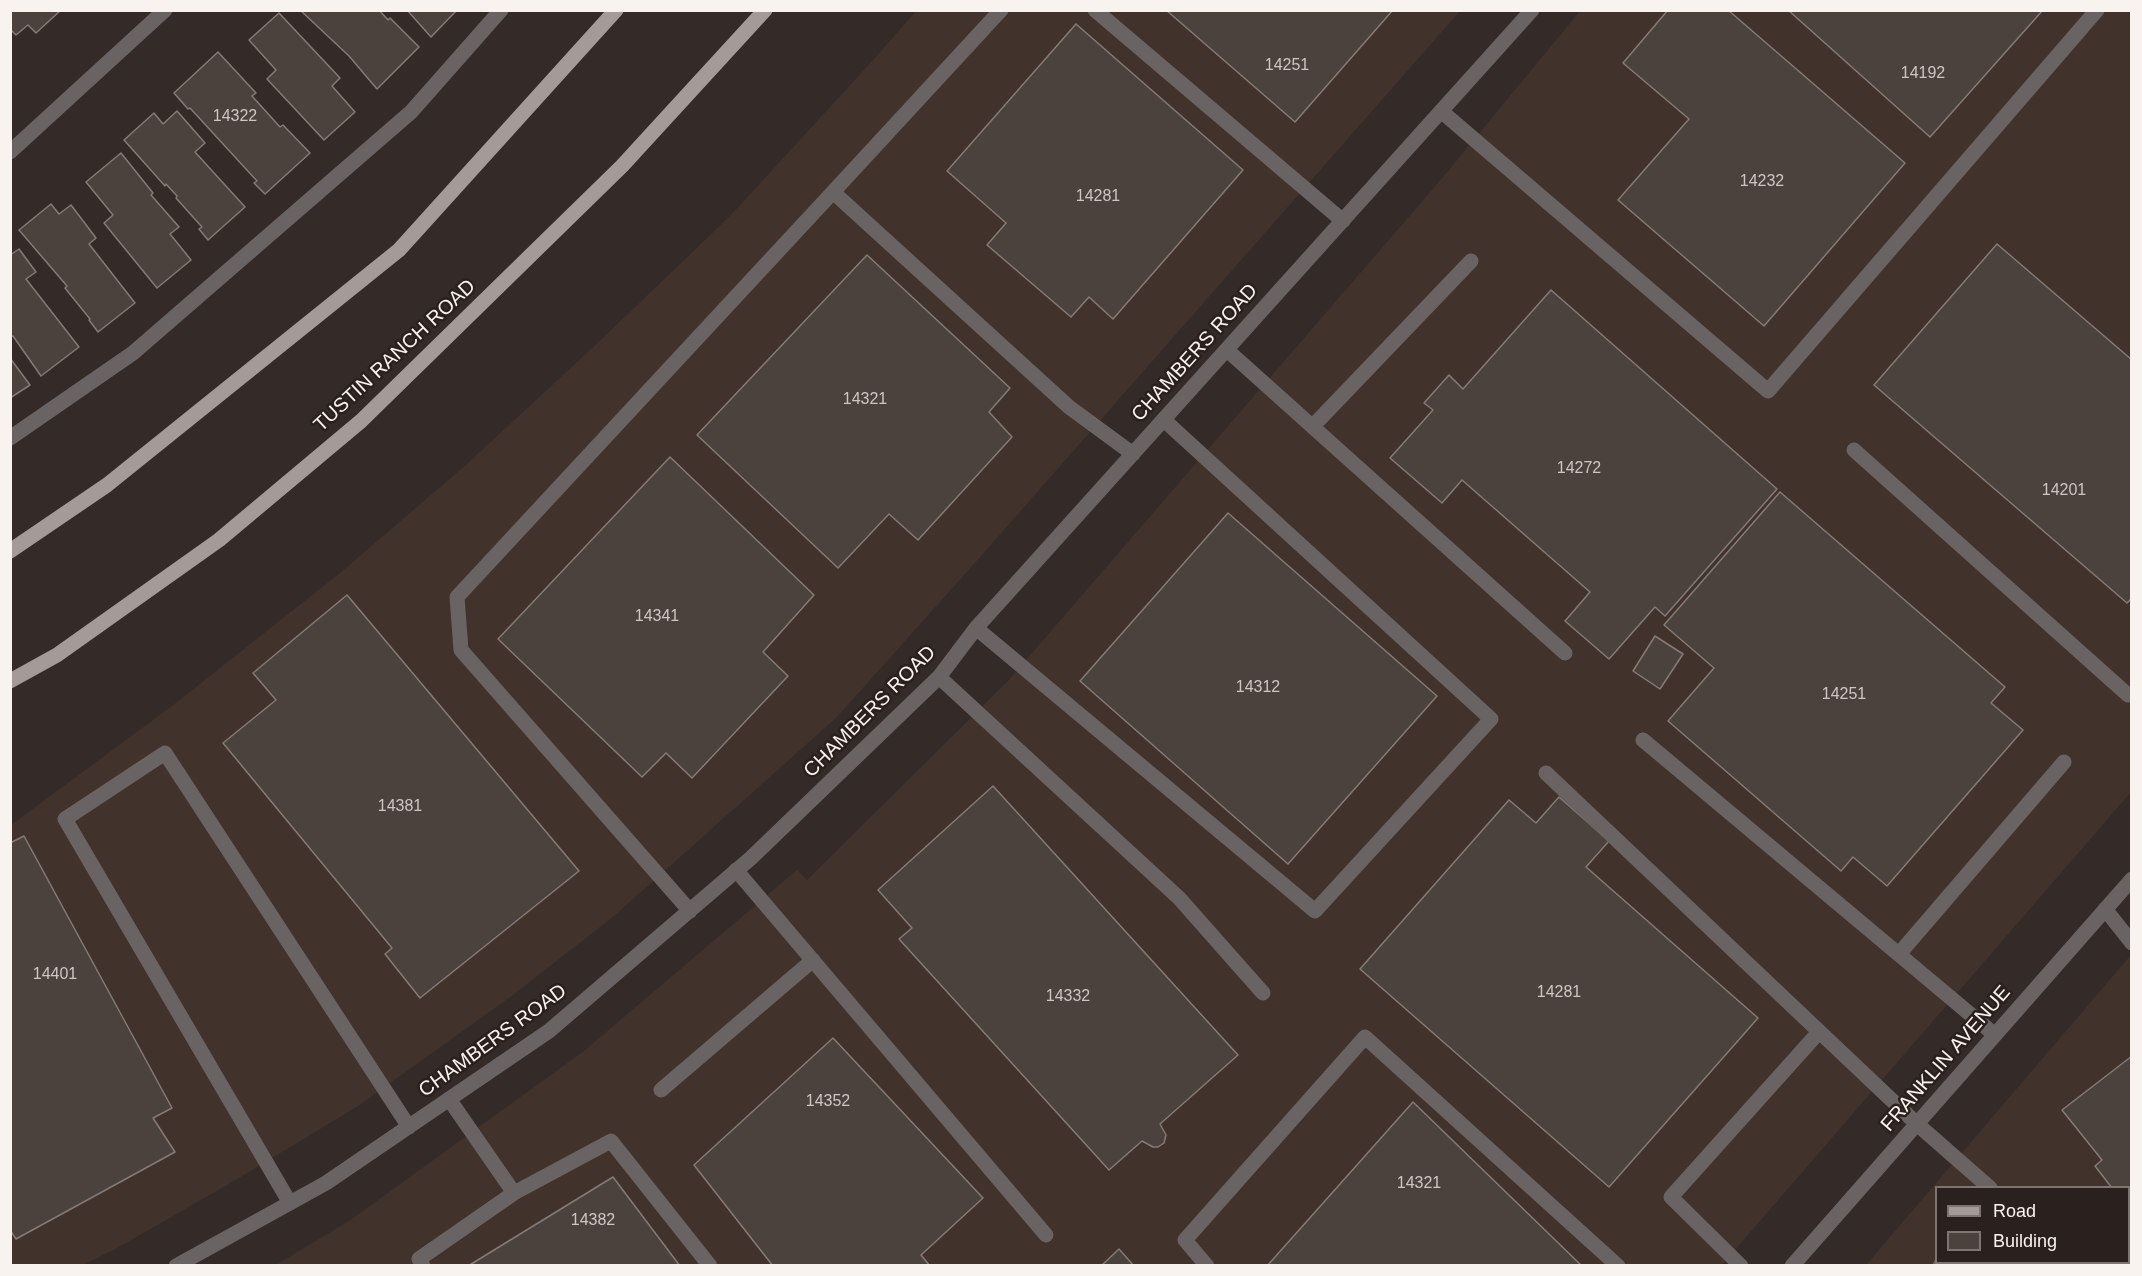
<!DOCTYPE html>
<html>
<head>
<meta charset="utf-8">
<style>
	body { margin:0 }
	#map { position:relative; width:2142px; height:1276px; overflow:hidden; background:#342b28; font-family:Helvetica,sans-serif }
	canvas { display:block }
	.frame { position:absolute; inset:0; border:12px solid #f9f3f0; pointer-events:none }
	.legend { position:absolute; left:1935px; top:1186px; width:195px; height:78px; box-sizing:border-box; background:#2a211e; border:2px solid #7d7572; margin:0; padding:8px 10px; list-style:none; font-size:18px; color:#f9f3f0 }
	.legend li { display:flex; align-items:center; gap:12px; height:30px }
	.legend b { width:30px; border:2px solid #7d7572 }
</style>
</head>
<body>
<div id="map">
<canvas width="2142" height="1276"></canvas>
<div class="frame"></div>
<ul class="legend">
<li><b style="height:8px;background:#a49a97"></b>Road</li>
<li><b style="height:16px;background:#4b413d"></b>Building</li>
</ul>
</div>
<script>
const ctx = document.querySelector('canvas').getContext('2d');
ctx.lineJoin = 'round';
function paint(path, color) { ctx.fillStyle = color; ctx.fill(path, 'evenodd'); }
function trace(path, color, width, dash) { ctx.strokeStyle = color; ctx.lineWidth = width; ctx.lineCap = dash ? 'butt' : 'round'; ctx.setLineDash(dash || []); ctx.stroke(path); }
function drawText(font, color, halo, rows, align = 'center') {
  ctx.font = font + ' Helvetica,sans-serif'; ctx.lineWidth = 5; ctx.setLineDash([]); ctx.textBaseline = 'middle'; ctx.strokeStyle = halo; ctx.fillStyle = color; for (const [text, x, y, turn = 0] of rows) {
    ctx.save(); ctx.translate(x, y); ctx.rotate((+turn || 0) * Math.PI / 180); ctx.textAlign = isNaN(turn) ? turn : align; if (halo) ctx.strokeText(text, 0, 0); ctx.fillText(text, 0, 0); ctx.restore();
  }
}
const built = new Path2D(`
	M916 11H1460L981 556 837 717 614 916 513 995 358 1106 239 1178 119 1247 83 1265 11 1266V825L172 706 340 573 467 464 603 338 731 215 875 58Z
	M1580 11H2131V792L1722 1265 274 1266 349 1221 584 1051 797 870 807 880 1008 681 1444 176Z
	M2131 955V1265H1866ZM1936 1188H2128V1262H1936Z`);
const building = new Path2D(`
	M10 10H61L36 33 28 25 16 35 10 29Z
	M300 10H379L388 20 390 18 419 47 377 89 349 56Z
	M407 10H457L431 37Z
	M1166 10H1393L1295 122Z
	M1668 10H1728L1905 163 1764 326 1618 200 1689 119 1623 63Z
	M1788 10H2043L1930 137Z
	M279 13 340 78 332 86 355 112 324 140 267 79 276 70 249 40Z
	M1076 24 1243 170 1113 319 1089 297 1071 317 987 245 1006 223 947 171Z
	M218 52 256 93 252 96 280 127 283 125 310 153 265 194 254 183 257 181 190 108 188 109 174 93Z
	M177 111 205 143 195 152 245 207 208 240 199 229 202 227 176 198 177 196 166 184 165 186 124 140 154 113 163 124Z
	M121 153 153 193 151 195 179 227 170 234 191 260 157 288 104 223 113 215 86 182Z
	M51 204 59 214 71 205 96 238 89 244 135 303 98 332 89 320 90 319 65 288 67 286 19 230Z
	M1997 244 2132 360V598L2127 603 1874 385Z
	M19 249 36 272 26 279 79 347 41 376 13 336 10 337V255Z
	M867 255 1010 388 989 412 1012 437 918 540 889 514 838 568 697 435Z
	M1551 290 1777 489 1665 616 1655 607 1609 659 1565 621 1590 592 1462 480 1442 503 1390 458 1433 410 1424 403 1449 375 1463 389Z
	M10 358 30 385 10 398Z
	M670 457 814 595 763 652 788 676 692 778 666 753 642 777 498 639Z
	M1780 492 2005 687 1991 703 2023 730 1887 886 1853 857 1841 871 1668 721 1714 668 1664 625Z
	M1228 513 1437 696 1288 864 1080 681Z
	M347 595 579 871 420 998 385 954 392 948 223 743 276 700 253 673Z
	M1655 636 1683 654 1660 689 1633 671Z
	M993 786 1238 1055 1160 1124 1166 1135 1164 1143 1158 1147H1153L1142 1141 1109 1170 899 939 912 928 878 890Z
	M1559 797 1609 841 1586 867 1758 1018 1609 1187 1360 969 1509 800 1536 823Z
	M24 836 172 1108 153 1118 175 1152 16 1239 10 1230V843Z
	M833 1038 983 1198 921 1255 930 1266H773L694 1165Z
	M2132 1056V1212L2128 1209V1188H2112L2095 1166 2102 1160 2062 1110Z
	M1413 1102 1582 1266H1267Z
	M613 1177 680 1266H468Z
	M1119 1249 1134 1266H1101Z`);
const minor = new Path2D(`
	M1001 10 833 192 1069 407 1133 454
	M1095 10 1343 221
	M1441 111 1768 391 2097 10
	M10 152 165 10
	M1227 350 1565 653
	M1313 426 1471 261
	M10 438 133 353 411 112 501 10
	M1854 450 2128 695
	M976 628 1315 911 1491 719 1164 420
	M939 677 1179 898 1263 993
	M1643 740 1995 1035
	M1546 773 1917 1124 1990 1188
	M736 870 1046 1235
	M2105 909 2132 943
	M690 911 461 650 457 597 833 192
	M1899 954 2064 762
	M661 1090 813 960
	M514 1193 611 1141 710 1266
	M290 1203 65 819 165 753 409 1127
	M2077 1262 2081 1266
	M176 1266 326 1183 549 1031 751 858 939 677 976 628 1532 10
	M423 1266 419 1259 514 1193 449 1099
	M1207 1266 1185 1240 1365 1037 1618 1266
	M1741 1266 1671 1197 1819 1032
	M1792 1266 2132 879
	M1940 1266 1943 1262`);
const major = new Path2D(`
	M10 551 107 485 399 250 616 10
	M10 681 57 655 219 540 361 421 622 166 765 10`);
const numberNames = [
	["14251",1287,66],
	["14192",1923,74],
	["14322",235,117],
	["14232",1762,182],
	["14281",1098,197],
	["14321",865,400],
	["14272",1579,469],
	["14201",2064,491],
	["14341",657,617],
	["14312",1258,688],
	["14251",1844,695],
	["14381",400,807],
	["14401",55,975],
	["14281",1559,993],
	["14332",1068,997],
	["14352",828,1102],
	["14321",1419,1184],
	["14382",593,1221]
];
const streetNames = [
	["CHAMBERS ROAD",1195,353,-48],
	["TUSTIN RANCH ROAD",395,356,-43],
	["CHAMBERS ROAD",870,712,-45],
	["CHAMBERS ROAD",493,1041,-36],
	["FRANKLIN AVENUE",1946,1059,-49]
];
paint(built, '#42322c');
paint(building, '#4b413d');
trace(building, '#857a76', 1.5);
trace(minor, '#696463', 15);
trace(major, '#a49a97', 15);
drawText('16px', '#cec6c3', null, numberNames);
drawText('20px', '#f9f3f0', '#2a211e', streetNames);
</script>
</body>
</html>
